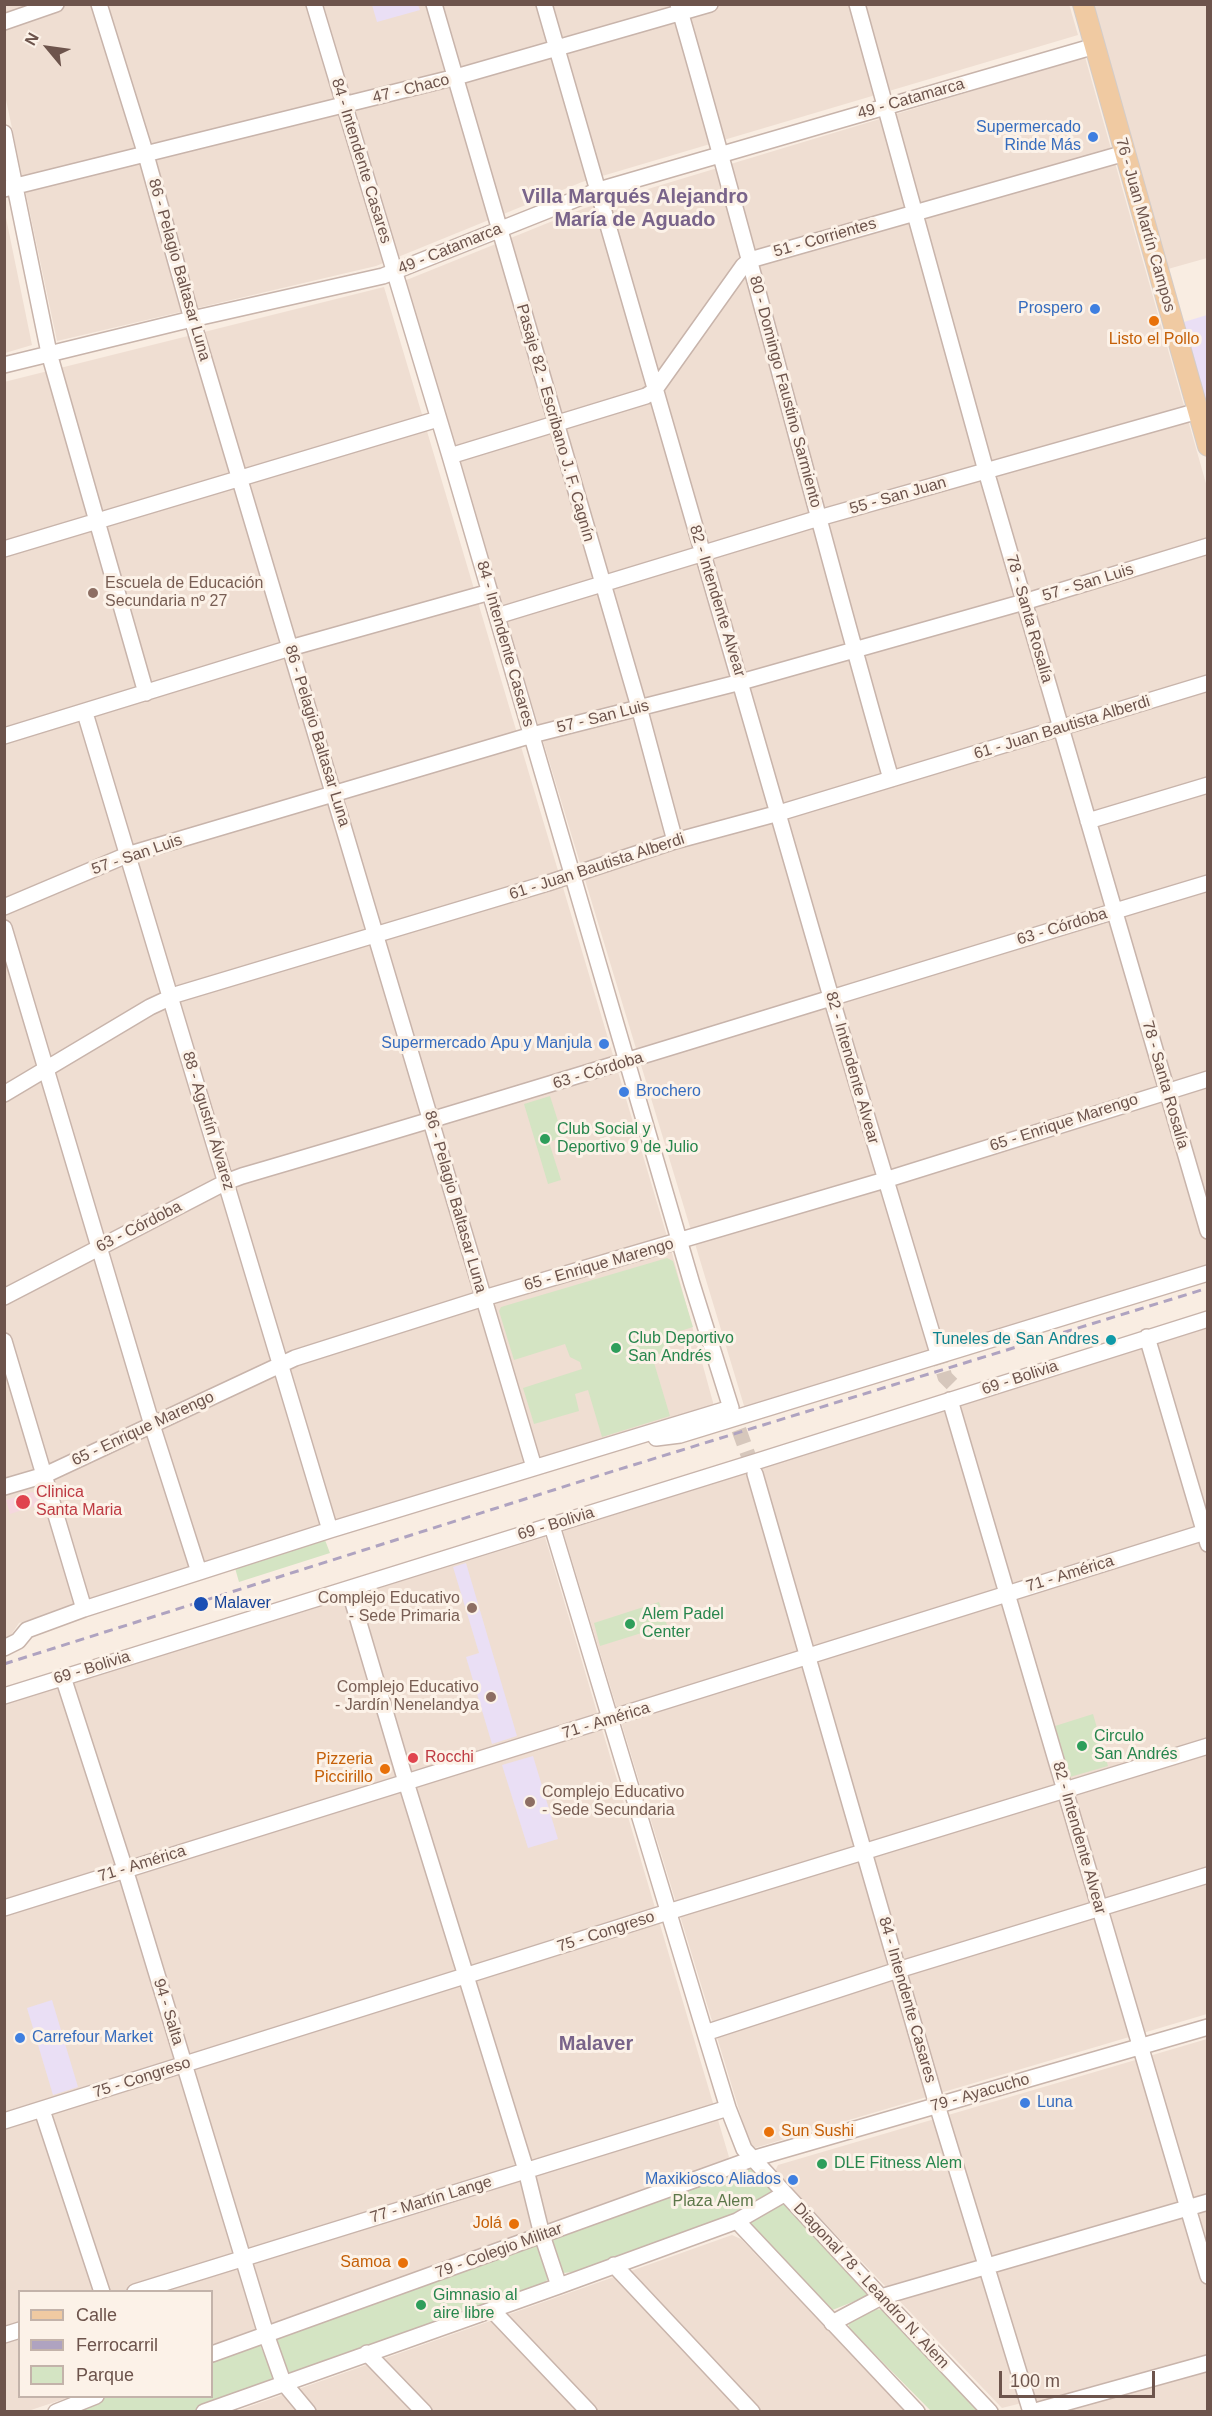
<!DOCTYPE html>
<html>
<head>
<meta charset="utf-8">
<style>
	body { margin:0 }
	#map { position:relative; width:1212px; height:2416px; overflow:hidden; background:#f9ede2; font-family:Arial,sans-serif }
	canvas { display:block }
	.frame { position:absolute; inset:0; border:6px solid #6d544c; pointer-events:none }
	.legend { position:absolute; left:18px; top:2290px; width:195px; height:108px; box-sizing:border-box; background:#fcf2e8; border:2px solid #c3b3aa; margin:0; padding:8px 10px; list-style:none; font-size:18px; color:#6d544c }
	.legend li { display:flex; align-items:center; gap:12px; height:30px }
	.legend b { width:30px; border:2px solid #c3b3aa }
	.north { position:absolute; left:18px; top:18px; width:60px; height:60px; -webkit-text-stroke:4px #fcf2e8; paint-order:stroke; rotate:299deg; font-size:16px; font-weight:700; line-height:24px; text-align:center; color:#6d544c }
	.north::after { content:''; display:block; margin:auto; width:21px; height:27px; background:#6d544c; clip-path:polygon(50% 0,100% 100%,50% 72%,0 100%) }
	.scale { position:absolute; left:999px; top:2371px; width:156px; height:27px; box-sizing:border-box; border:3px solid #6d544c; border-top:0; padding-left:8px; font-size:18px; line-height:21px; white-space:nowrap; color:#6d544c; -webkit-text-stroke:4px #fcf2e8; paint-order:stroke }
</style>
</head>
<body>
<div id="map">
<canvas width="1212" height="2416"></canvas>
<div class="frame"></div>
<ul class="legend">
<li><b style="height:8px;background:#f0caa2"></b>Calle</li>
<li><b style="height:8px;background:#afa3c0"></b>Ferrocarril</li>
<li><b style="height:16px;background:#d4e4c3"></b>Parque</li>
</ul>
<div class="north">N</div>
<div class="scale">100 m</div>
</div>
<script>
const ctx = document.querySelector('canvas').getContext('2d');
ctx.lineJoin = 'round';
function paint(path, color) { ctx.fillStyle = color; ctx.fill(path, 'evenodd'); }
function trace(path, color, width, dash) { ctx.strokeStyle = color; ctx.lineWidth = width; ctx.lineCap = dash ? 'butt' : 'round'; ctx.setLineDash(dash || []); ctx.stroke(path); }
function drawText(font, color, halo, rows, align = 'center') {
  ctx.font = font + ' Arial,sans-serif'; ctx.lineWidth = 6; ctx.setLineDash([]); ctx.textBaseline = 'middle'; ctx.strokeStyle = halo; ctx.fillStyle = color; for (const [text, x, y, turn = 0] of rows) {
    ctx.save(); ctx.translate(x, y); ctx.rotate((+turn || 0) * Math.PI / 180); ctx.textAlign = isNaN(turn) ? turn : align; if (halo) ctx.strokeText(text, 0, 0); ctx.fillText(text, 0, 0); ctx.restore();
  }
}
const residential = new Path2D(`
	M1069 4 1078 35 582 182 376 266 57 341 5 95 4 5Z
	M1093 5H1207V258L1168 269Z
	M1085 57 1207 487V1265L745 1409 404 281 585 208Z
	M4 208 32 345 5 353H4Z
	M384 287 672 1253 714 1406 19 1623 7 1641 4 1642V382Z
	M1207 1326V2014L751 2149 563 1531Z
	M545 1537 729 2157 727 2161 212 2346V2292H20V2396L70 2397 28 2411 5 2412V1704Z
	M1207 2039V2411H1038L1034 2400 1002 2408 775 2171 778 2165Z
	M732 2235 741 2239 905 2411 234 2412Z`);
const education = new Path2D(`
	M372 5H418L420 10 377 22Z
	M1207 315H1208L1207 405 1184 322Z
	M466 1563 517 1736 492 1744 466 1657 479 1653 453 1567Z
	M533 1756 558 1839 528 1848 502 1765Z
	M52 2000 78 2087 53 2095 27 2008Z`);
const medical = new Path2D(`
	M32 1492 38 1495 41 1504 10 1514 6 1500Z`);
const green = new Path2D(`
	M550 1096 563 1137 549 1142 561 1180 548 1184 524 1104Z
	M667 1258 673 1261 693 1327 662 1337 666 1352 652 1356 670 1416 602 1437 588 1390 575 1394 579 1411 534 1424 523 1388 582 1369 580 1362 570 1357 565 1344 514 1360 499 1311 501 1307Z
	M325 1540 330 1553 239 1582 235 1568Z
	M659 1602 667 1625 600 1646 594 1623Z
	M1093 1714 1108 1766 1070 1777 1055 1726Z
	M747 2167 753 2168 774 2191 772 2195 730 2219 572 2272 564 2273C557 2263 551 2250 553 2238Z
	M781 2200 870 2295 830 2311 747 2222Z
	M532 2244 537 2245 551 2276 542 2285 291 2374 285 2371 275 2341V2336Z
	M875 2309 884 2310 982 2411H931L850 2329 848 2323Z
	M259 2343 274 2376 271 2383 194 2411 66 2412 107 2397 212 2396V2359Z`);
const minorTunnel = new Path2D(`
	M937 1350 945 1377 953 1385
	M731 1408 755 1474`);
const minor = new Path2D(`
	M99 4 146 155 192 319 534 1467
	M314 4 450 456 692 1284 731 1408
	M434 4 639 707 675 841
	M544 4 831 997 937 1350
	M678 4C753 262 817 522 891 779
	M857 4 986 471 1208 1231
	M4 22 56 4
	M4 133 49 353 146 693
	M4 189 456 77 710 4
	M4 365 192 319 383 276 599 190 1095 46
	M450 456 646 396 654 391 743 266 750 260 1125 153
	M4 549 438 419
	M497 616 819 518 1198 411
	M85 713 330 1530
	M4 736 290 648 490 592
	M1088 821 1208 785
	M4 907 127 855 532 735 741 682 1024 602 1208 546
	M4 928 152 1425 199 1572
	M4 1094 150 1007 178 994 548 883 675 841 779 813 1208 683
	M4 1297 226 1182 242 1176C565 1082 885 980 1208 883
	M1147 1337 1208 1544
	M4 1341 84 1609
	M950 1400 1208 2276
	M656 1438 680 1435 1208 1273
	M755 1474 937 2105 1031 2412
	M4 1487 45 1475 295 1358 484 1298 885 1180 1208 1079
	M552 1526 705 2033 728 2108 744 2149 881 2297 990 2412
	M349 1589 406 1782 526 2170 542 2235 559 2286
	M4 1648 18 1641 27 1630 84 1609 330 1530 724 1410
	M63 1677 125 1869 266 2334 283 2382 308 2412
	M4 1696 758 1461 1208 1319
	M4 1908 1208 1531
	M705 2033 898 1970 1208 1875
	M42 2110 102 2292
	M4 2121 668 1912 1208 1746
	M737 2221 917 2412
	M614 2265 752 2412
	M135 2292 728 2108
	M492 2310 589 2412
	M832 2323 881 2297 1208 2202
	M4 2335 20 2330
	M367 2353 424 2412
	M212 2354 752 2159 1208 2027
	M56 2412 96 2396
	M204 2412 559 2286 737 2221 784 2194
	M1032 2412 1208 2363`);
const major = new Path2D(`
	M1083 4 1208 446`);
const rail = new Path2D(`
	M4 1664 604 1474 1208 1288`);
const markers = [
	[1093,137,6,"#3f7fe0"],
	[1095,309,6,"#3f7fe0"],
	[1154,321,6,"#e8710a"],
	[93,593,6,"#8d6e63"],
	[604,1044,6,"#3f7fe0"],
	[624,1092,6,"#3f7fe0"],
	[545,1139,6,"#2e9e5b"],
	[1111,1340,6,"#0f9aa8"],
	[616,1348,6,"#2e9e5b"],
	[23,1502,8,"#e0444e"],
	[201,1604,8,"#1a4fb4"],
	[472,1608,6,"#8d6e63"],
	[630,1624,6,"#2e9e5b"],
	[491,1697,6,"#8d6e63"],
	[1082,1746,6,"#2e9e5b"],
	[413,1758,6,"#e0444e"],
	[385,1769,6,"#e8710a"],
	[530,1802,6,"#8d6e63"],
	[20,2038,6,"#3f7fe0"],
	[1025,2103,6,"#3f7fe0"],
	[769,2132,6,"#e8710a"],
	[822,2164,6,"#2e9e5b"],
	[793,2180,6,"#3f7fe0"],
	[514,2224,6,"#e8710a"],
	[403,2263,6,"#e8710a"],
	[421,2305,6,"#2e9e5b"]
];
const streetNames = [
	["47 - Chaco",411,89,-14],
	["49 - Catamarca",911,99,-16],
	["84 - Intendente Casares",361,161,73],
	["76 - Juan Martín Campos",1145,225,74],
	["51 - Corrientes",825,238,-16],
	["49 - Catamarca",450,249,-22],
	["86 - Pelagio Baltasar Luna",179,270,74],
	["80 - Domingo Faustino Sarmiento",785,392,75],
	["Pasaje 82 - Escribano J. F. Cagnín",555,423,74],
	["55 - San Juan",898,496,-16],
	["57 - San Luis",1088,583,-17],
	["82 - Intendente Alvear",717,601,73],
	["78 - Santa Rosalía",1029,619,74],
	["84 - Intendente Casares",505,644,74],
	["57 - San Luis",603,717,-14],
	["61 - Juan Bautista Alberdi",1062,728,-17],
	["86 - Pelagio Baltasar Luna",317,736,73],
	["57 - San Luis",137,855,-19],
	["61 - Juan Bautista Alberdi",597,867,-18],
	["63 - Córdoba",1062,927,-17],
	["82 - Intendente Alvear",852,1068,74],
	["63 - Córdoba",598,1071,-17],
	["78 - Santa Rosalía",1165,1085,74],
	["88 - Agustín Álvarez",208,1121,73],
	["65 - Enrique Marengo",1064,1123,-18],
	["86 - Pelagio Baltasar Luna",455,1202,74],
	["63 - Córdoba",139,1227,-27],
	["65 - Enrique Marengo",599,1265,-16],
	["69 - Bolivia",1020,1378,-18],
	["65 - Enrique Marengo",143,1429,-25],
	["69 - Bolivia",556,1524,-17],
	["71 - América",1070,1574,-17],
	["69 - Bolivia",92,1668,-17],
	["71 - América",606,1721,-17],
	["82 - Intendente Alvear",1079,1838,74],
	["71 - América",142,1864,-17],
	["75 - Congreso",606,1932,-18],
	["84 - Intendente Casares",907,2000,74],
	["94 - Salta",168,2012,73],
	["75 - Congreso",142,2078,-18],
	["79 - Ayacucho",980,2093,-16],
	["77 - Martín Lange",431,2200,-17],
	["79 - Colegio Militar",499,2251,-20],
	["Diagonal 78 - Leandro N. Alem",871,2286,47]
];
const shopNames = [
	["Supermercado",1081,128],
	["Rinde Más",1081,146],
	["Prospero",1083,309],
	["Supermercado Apu y Manjula",592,1044],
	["Brochero",636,1092,"left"],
	["Carrefour Market",32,2038,"left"],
	["Luna",1037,2103,"left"],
	["Maxikiosco Aliados",781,2180]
];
const foodNames = [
	["Listo el Pollo",1154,340,"center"],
	["Pizzeria",373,1760],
	["Piccirillo",373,1778],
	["Sun Sushi",781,2132,"left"],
	["Jolá",502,2224],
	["Samoa",391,2263]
];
const educationNames = [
	["Escuela de Educación",105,584],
	["Secundaria nº 27",105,602],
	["Complejo Educativo",460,1599,"right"],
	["- Sede Primaria",460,1617,"right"],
	["Complejo Educativo",479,1688,"right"],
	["- Jardín Nenelandya",479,1706,"right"],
	["Complejo Educativo",542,1793],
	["- Sede Secundaria",542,1811]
];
const leisureNames = [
	["Club Social y",557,1130],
	["Deportivo 9 de Julio",557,1148],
	["Club Deportivo",628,1339],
	["San Andrés",628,1357],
	["Alem Padel",642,1615],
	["Center",642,1633],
	["Circulo",1094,1737],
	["San Andrés",1094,1755],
	["DLE Fitness Alem",834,2164],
	["Gimnasio al",433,2296],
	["aire libre",433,2314]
];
const cultureNames = [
	["Tuneles de San Andres",1099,1340]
];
const healthNames = [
	["Clinica",36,1493],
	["Santa Maria",36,1511],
	["Rocchi",425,1758]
];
const transitNames = [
	["Malaver",214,1604]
];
const parkNames = [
	["Plaza Alem",713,2202]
];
const quarterNames = [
	["Villa Marqués Alejandro",635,197],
	["María de Aguado",635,220],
	["Malaver",596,2044]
];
paint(residential, '#efded2');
paint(education, '#eadff5');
paint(medical, '#f5d7de');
paint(green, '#d4e4c3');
trace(minorTunnel, '#d6c7bc', 15, [15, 8]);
trace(minor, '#c8b4ab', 18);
trace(major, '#d3ccc9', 22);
trace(minor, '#fff', 15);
trace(major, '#f0caa2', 20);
trace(rail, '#afa3c0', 3, [9, 6]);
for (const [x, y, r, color] of markers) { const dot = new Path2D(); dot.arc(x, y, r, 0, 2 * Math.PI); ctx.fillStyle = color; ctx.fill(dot); trace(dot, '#fcf2e8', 2); }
drawText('16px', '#6d544c', '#fcf2e8', streetNames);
drawText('16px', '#366cbe', '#fcf2e8', shopNames, 'right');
drawText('16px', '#c56008', '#fcf2e8', foodNames, 'right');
drawText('16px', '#785e54', '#fcf2e8', educationNames, 'left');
drawText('16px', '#27864d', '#fcf2e8', leisureNames, 'left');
drawText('16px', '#0d838f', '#fcf2e8', cultureNames, 'right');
drawText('16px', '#be3a42', '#fcf2e8', healthNames, 'left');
drawText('16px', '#164399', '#fcf2e8', transitNames, 'left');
drawText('16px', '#5c7749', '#fcf2e8', parkNames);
drawText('bold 20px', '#79648a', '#fcf2e8', quarterNames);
</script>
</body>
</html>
